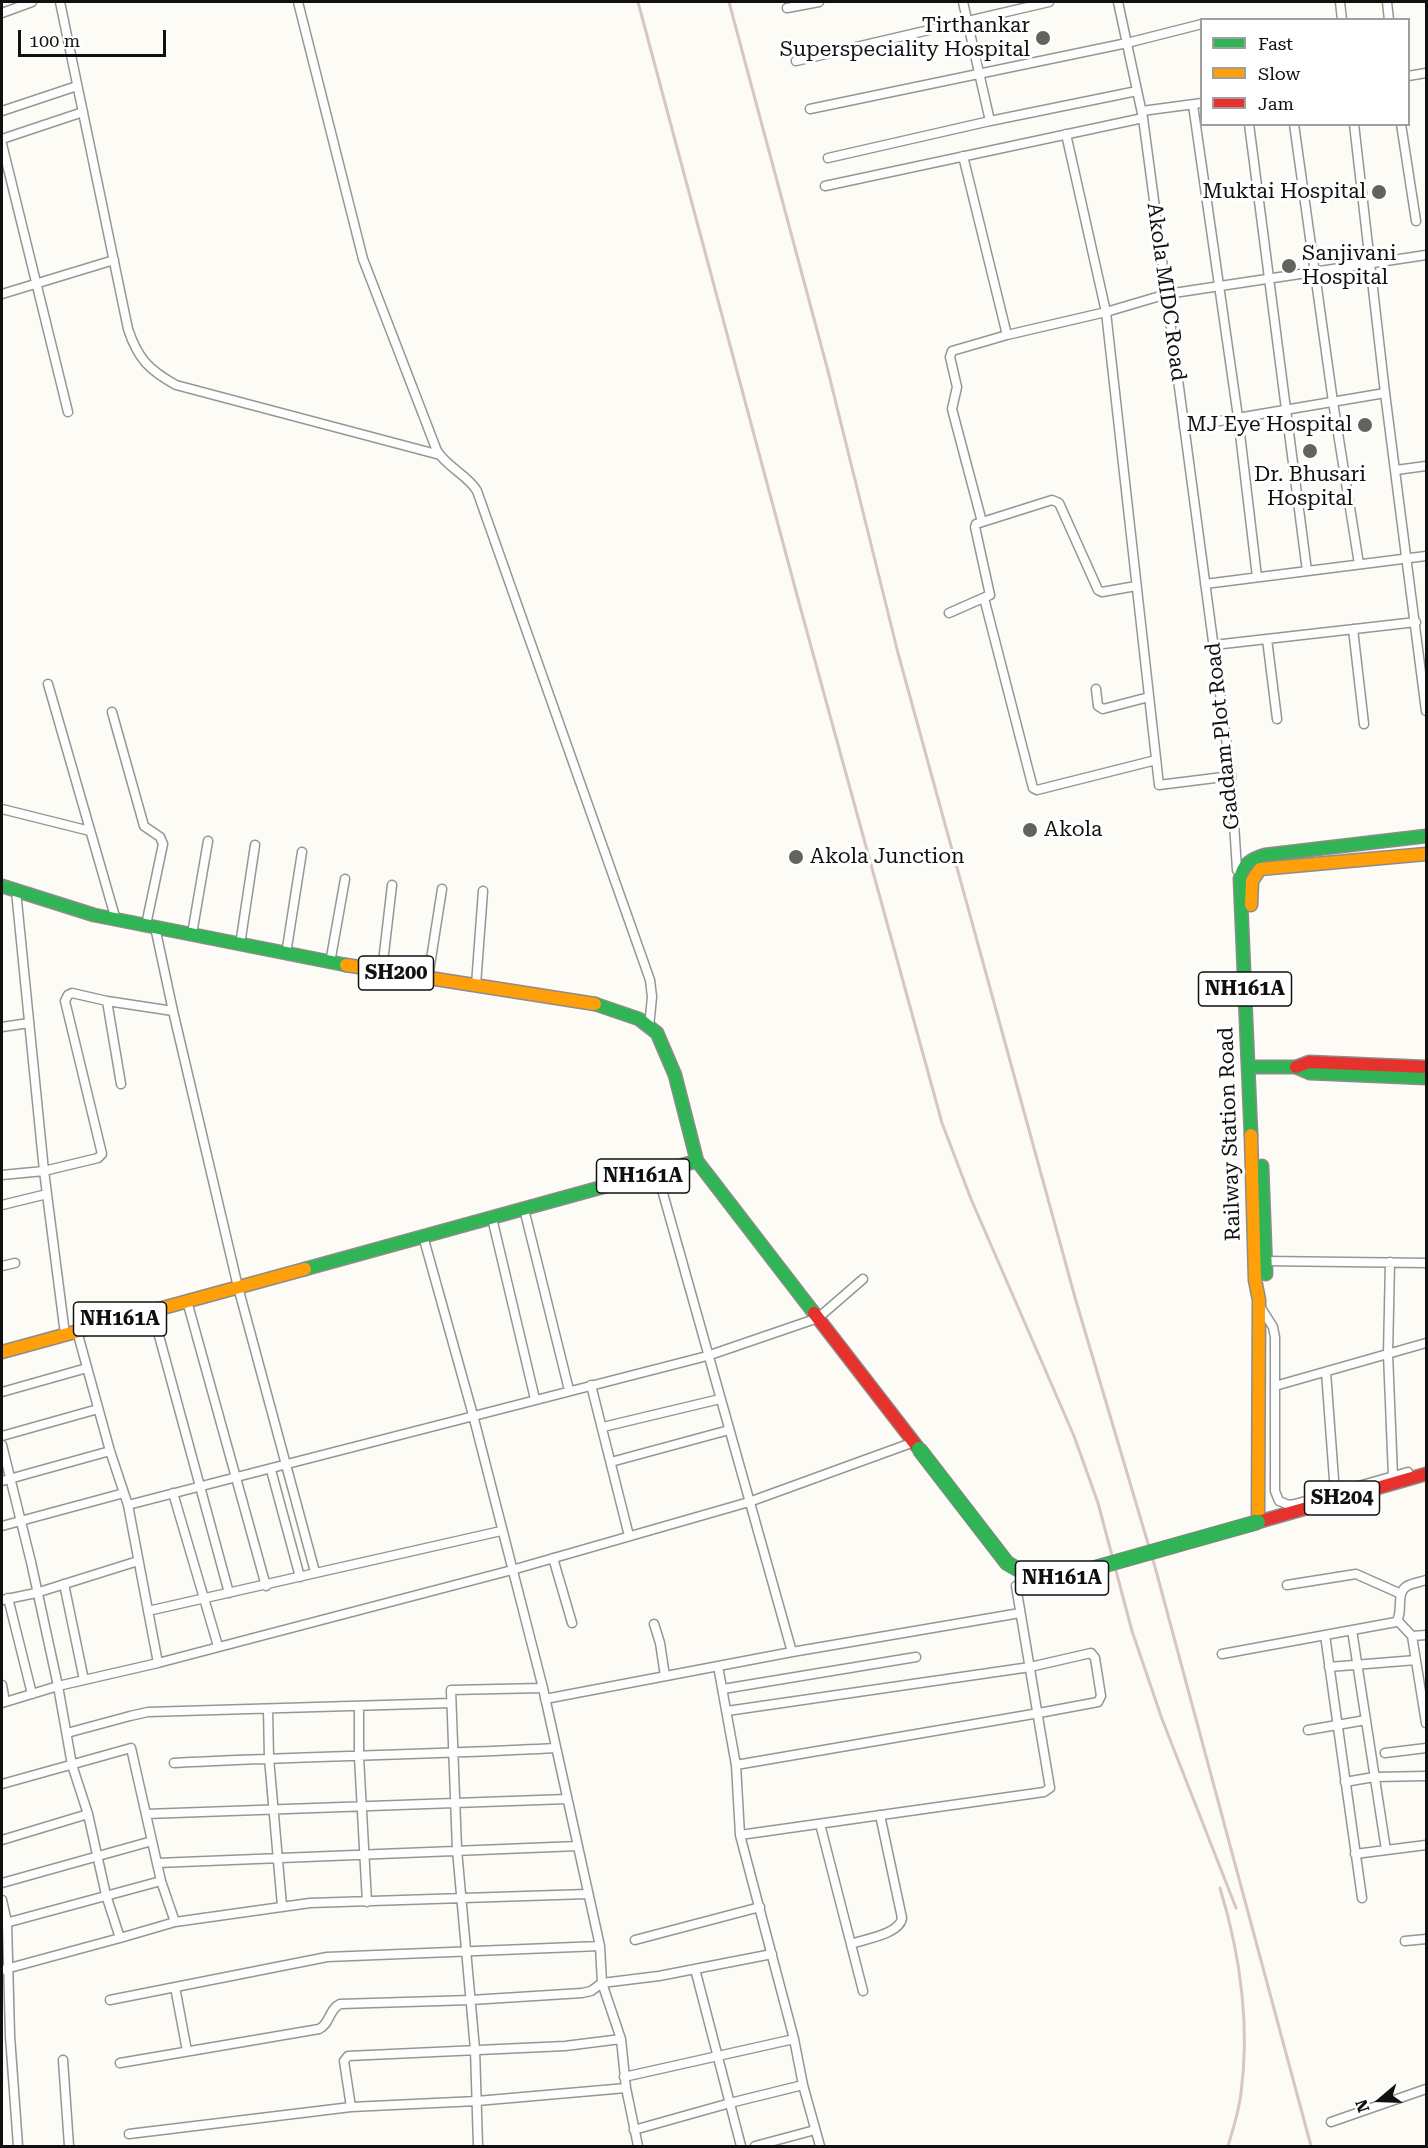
<!DOCTYPE html>
<html>
<head>
<meta charset="utf-8">
<style>
	body { margin:0 }
	#map { position:relative; width:1428px; height:2148px; overflow:hidden; background:#fcfbf5; font-family:"Roboto Serif",serif }
	canvas { display:block }
	.frame { position:absolute; inset:0; border:3px solid #101010; pointer-events:none }
	.legend { position:absolute; left:1200px; top:18px; width:210px; height:108px; box-sizing:border-box; background:#fff; border:2px solid #9f9f9f; margin:0; padding:8px 10px; list-style:none; font-size:18px; color:#101010 }
	.legend li { display:flex; align-items:center; gap:12px; height:30px }
	.legend b { width:30px; border:2px solid #9f9f9f }
	.north { position:absolute; left:1350px; top:2070px; width:60px; height:60px; -webkit-text-stroke:4px #fff; paint-order:stroke; rotate:251deg; font-size:16px; font-weight:700; line-height:24px; text-align:center; color:#101010 }
	.north::after { content:''; display:block; margin:auto; width:21px; height:27px; background:#101010; clip-path:polygon(50% 0,100% 100%,50% 72%,0 100%) }
	.scale { position:absolute; left:18px; top:30px; width:148px; height:27px; box-sizing:border-box; border:3px solid #101010; border-top:0; padding-left:8px; font-size:18px; line-height:21px; white-space:nowrap; color:#101010; -webkit-text-stroke:4px #fff; paint-order:stroke }
</style>
</head>
<body>
<div id="map">
<canvas width="1428" height="2148"></canvas>
<div class="frame"></div>
<ul class="legend">
<li><b style="height:8px;background:#30b455"></b>Fast</li>
<li><b style="height:8px;background:#ff9f0a"></b>Slow</li>
<li><b style="height:8px;background:#e5322d"></b>Jam</li>
</ul>
<div class="north">N</div>
<div class="scale">100 m</div>
</div>
<script>
const ctx = document.querySelector('canvas').getContext('2d');
ctx.lineJoin = 'round';
function trace(path, color, width, dash) { ctx.strokeStyle = color; ctx.lineWidth = width; ctx.lineCap = dash ? 'butt' : 'round'; ctx.setLineDash(dash || []); ctx.stroke(path); }
function drawText(font, color, halo, rows, align = 'center') {
  ctx.font = font + ' "Roboto Serif",serif'; ctx.lineWidth = 6; ctx.setLineDash([]); ctx.textBaseline = 'middle'; ctx.strokeStyle = halo; ctx.fillStyle = color; for (const [text, x, y, turn = 0] of rows) {
    ctx.save(); ctx.translate(x, y); ctx.rotate((+turn || 0) * Math.PI / 180); ctx.textAlign = isNaN(turn) ? turn : align; if (halo) ctx.strokeText(text, 0, 0); ctx.fillText(text, 0, 0); ctx.restore();
  }
}
const street = new Path2D(`
	M60 2 128 329C138 359 149 370 176 385L440 455
	M298 2 363 259 437 451C448 468 469 476 477 491L650 980 652 997 649 1027
	M963 2 990 121
	M1118 2 1143 118 1231 776 1237 870 1242 871
	M1340 2 1342 20
	M1387 2 1389 20
	M787 8 819 2
	M2 13 32 2
	M796 61 1049 2
	M1408 76 1426 73
	M1193 105 1238 417 1257 577
	M810 109 1127 43 1202 24
	M2 111 77 86
	M1142 111 1202 103
	M1249 124 1307 571
	M1294 124 1333 402 1359 564
	M1354 124 1385 393 1426 711
	M1401 124 1416 221
	M2 139 83 112
	M2 144 68 412
	M963 156 1007 335
	M828 158 990 121 1137 91
	M825 186 1143 118
	M2 294 114 260
	M1184 427 1385 393
	M1396 470 1426 466
	M982 522 952 409 957 387 950 357 952 351 1007 335 1106 312 1066 134
	M1205 584 1426 556
	M984 598 1033 788 1037 790 1156 760
	M949 613 990 595 975 527 976 524 1052 500 1059 503 1098 590 1102 592 1136 586
	M1353 629 1364 724
	M1267 639 1277 719
	M1214 645 1416 622
	M48 684 116 920
	M1096 689 1098 706 1103 709 1149 697
	M112 712 144 826 160 837 163 844 146 925
	M1231 776 1159 785 1106 312 1167 294 1426 255
	M2 809 90 831
	M16 891 44 1171 65 1334
	M155 927 173 1011 238 1287 315 1572
	M192 934 208 841
	M240 945 255 845
	M286 954 302 852
	M330 963 345 879
	M382 971 392 885
	M428 978 442 889
	M476 985 483 891
	M107 1001 121 1084
	M2 1027 29 1023
	M657 1172 792 1652
	M2 1175 44 1171 98 1158 102 1154 65 1001 68 995 72 993 107 1001 173 1011
	M2 1205 47 1194
	M524 1209 569 1390
	M492 1218 535 1399
	M423 1236 473 1415 543 1688 600 1946 602 1983 621 2039 626 2088 638 2146
	M1265 1261 1426 1263
	M1390 1262 1388 1354 1393 1476
	M2 1266 15 1263
	M187 1301 266 1586
	M1261 1308 1273 1327 1275 1337V1491L1279 1501 1289 1505 1295 1504 1408 1472
	M152 1310 229 1593
	M77 1331 110 1451 128 1505
	M1326 1372 1335 1493
	M591 1385 629 1536
	M1275 1386 1426 1343
	M2 1392 87 1368
	M603 1427 720 1399
	M2 1436 98 1409
	M2 1445 31 1562 58 1686 72 1765 88 1814 106 1895 120 1938 175 1922 310 1903 587 1894
	M611 1462 729 1430
	M271 1470 300 1577
	M2 1481 110 1451
	M173 1493 218 1646
	M2 1526 124 1493
	M553 1558 572 1623
	M64 1584 84 1680
	M1287 1585 1356 1574 1401 1594
	M8 1598 32 1694
	M2 1600 36 1593 138 1561
	M148 1611 501 1531
	M1398 1621 1412 1636
	M654 1624 660 1643 665 1676
	M1352 1630 1386 1850
	M1325 1635 1362 1898
	M1426 1635 1412 1636 1426 1723
	M1222 1654 1396 1622C1404 1612 1395 1593 1407 1586 1413 1583 1421 1582 1426 1580
	M158 1663 128 1505 707 1356 818 1318 863 1279
	M718 1666 736 1765 740 1835
	M1329 1667 1416 1660
	M2 1685 5 1702
	M723 1689 916 1657
	M545 1699 792 1652 1020 1613
	M2 1703 58 1686 158 1663 512 1570 749 1502 914 1442
	M359 1706V1757L367 1902
	M268 1709 269 1758 282 1906
	M727 1711 1030 1667 1091 1653 1095 1658 1101 1696 1098 1702 1039 1713 736 1765
	M1308 1730 1366 1720
	M67 1733 130 1716 148 1712 451 1703
	M1385 1753 1426 1748
	M174 1763C301 1756 428 1755 555 1748
	M1345 1782 1374 1777 1426 1776
	M2 1784 131 1748 161 1881 175 1922
	M146 1814 567 1799
	M820 1824 863 1991
	M2 1840 88 1814
	M1355 1854 1426 1845
	M157 1863 578 1846
	M2 1883 152 1841
	M2 1900 7 1922 10 2036 18 2146
	M2 1924 161 1881
	M635 1940 760 1907
	M1405 1941 1426 1939
	M851 1944C865 1939 900 1934 902 1918L880 1815
	M695 1969 741 2146
	M2 1970 120 1938
	M175 1987 187 2051
	M110 2000 327 1957 600 1946
	M794 2039 803 2085 820 2146
	M63 2060 69 2146
	M120 2063 319 2029C330 2024 329 2009 340 2004L471 2000 582 1993 591 1991 602 1983 659 1976 772 1954
	M624 2077 794 2039 740 1835 1044 1792 1050 1788 1016 1586
	M351 2107 344 2061 348 2056 565 2046 621 2039
	M1331 2122 1426 2089
	M634 2130 730 2103 803 2085
	M129 2134 351 2107 477 2101 626 2088
	M478 2146 475 2049 457 1850 451 1690 543 1688
	M755 2146 815 2130`);
const fast = new Path2D(`
	M2 886 94 915 346 965
	M595 1004 639 1019 657 1033 675 1075 697 1161
	M1249 1067H1296L1310 1073 1426 1078
	M1251 1135 1240 879C1243 864 1251 859 1265 855L1426 836
	M1262 1166 1266 1274
	M305 1269 697 1161 814 1313`);
const slow = new Path2D(`
	M1251 905 1252 881 1260 869 1426 854
	M346 965 595 1004
	M1251 1135 1255 1280 1259 1300 1258 1522
	M2 1352 305 1269`);
const jam = new Path2D(`
	M1296 1067 1309 1062 1426 1067
	M814 1313 919 1449
	M1258 1522 1426 1474`);
const rail = new Path2D(`
	M638 2 801 610 942 1123 971 1199 1074 1436 1098 1503 1132 1631 1162 1719 1236 1908
	M729 2 828 371 898 653 1076 1301 1155 1567 1311 2146
	M1220 1888C1240 1954 1250 2025 1241 2093 1239 2111 1233 2129 1228 2146`);
const fastBridge = new Path2D(`
	M919 1449 1007 1563C1021 1572 1035 1578 1052 1580L1258 1522`);
const markers = [
	[1043,38,8,"#636260"],
	[1379,192,8,"#636260"],
	[1289,266,8,"#636260"],
	[1365,425,8,"#636260"],
	[1310,451,8,"#636260"],
	[1030,830,8,"#636260"],
	[796,857,8,"#636260"]
];
const shields = [
	[396,973,75],
	[1245,989,93],
	[643,1176,93],
	[120,1319,93],
	[1342,1498,75],
	[1062,1578,93]
];
const shieldNames = [
	["SH200",396,973],
	["NH161A",1245,989],
	["NH161A",643,1176],
	["NH161A",120,1319],
	["SH204",1342,1498],
	["NH161A",1062,1578]
];
const poiNames = [
	["Tirthankar",1030,26],
	["Superspeciality Hospital",1030,50],
	["Muktai Hospital",1366,192],
	["Sanjivani",1302,254,"left"],
	["Hospital",1302,278,"left"],
	["MJ Eye Hospital",1352,425],
	["Dr. Bhusari",1310,475,"center"],
	["Hospital",1310,499,"center"],
	["Akola",1044,830,"left"],
	["Akola Junction",810,857,"left"]
];
const streetNames = [
	["Akola MIDC Road",1166,292,82],
	["Gaddam Plot Road",1223,736,-96],
	["Railway Station Road",1230,1134,-92]
];
trace(street, '#969693', 11);
trace(fast, '#8d8c8a', 15);
trace(slow, '#8d8c8a', 15);
trace(jam, '#8d8c8a', 15);
trace(street, '#fffefe', 8);
trace(fast, '#30b455', 12);
trace(slow, '#ff9f0a', 12);
trace(jam, '#e5322d', 12);
trace(rail, '#d9c5c6', 3);
trace(fastBridge, '#848380', 16, []);
trace(fastBridge, '#30b455', 14);
for (const [x, y, r, color] of markers) { const dot = new Path2D(); dot.arc(x, y, r, 0, 2 * Math.PI); ctx.fillStyle = color; ctx.fill(dot); trace(dot, '#fff', 2); }
for (const [x, y, w] of shields) { const box = new Path2D(); box.roundRect(x - w / 2, y - 17, w, 34, 4.5); ctx.fillStyle = '#fff'; ctx.fill(box); trace(box, '#101010', 1.5); }
drawText('bold 20px', '#101010', null, shieldNames);
drawText('21px', '#101010', '#fff', poiNames, 'right');
drawText('21px', '#101010', '#fff', streetNames);
</script>
</body>
</html>
